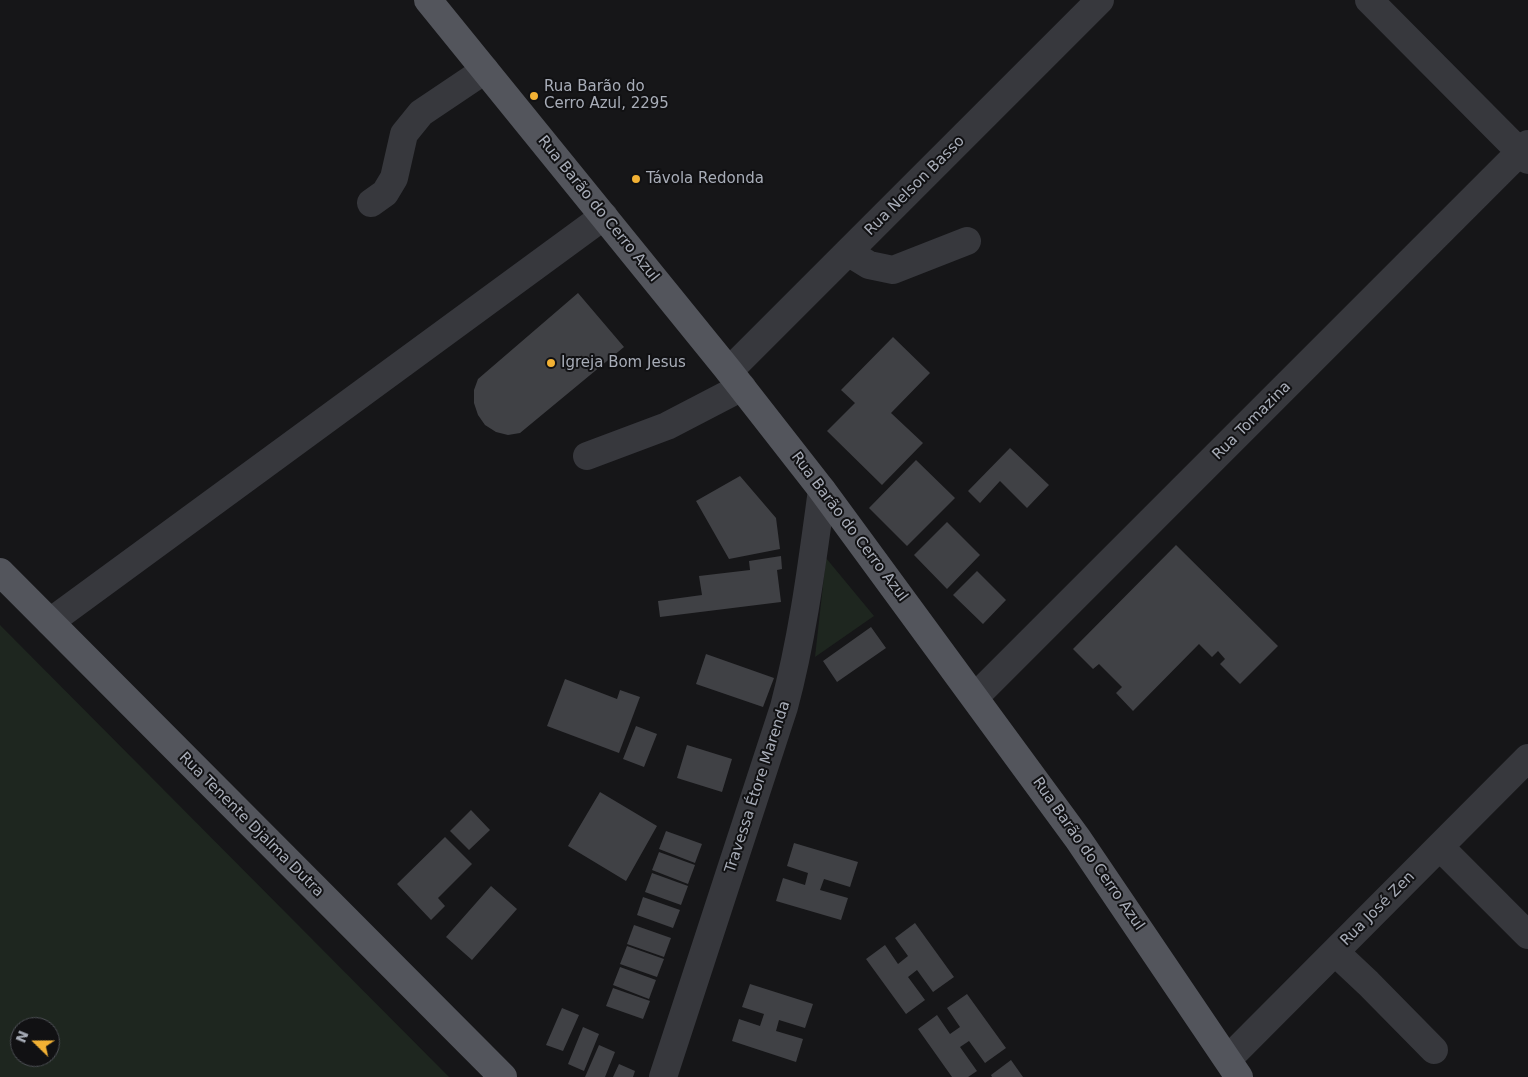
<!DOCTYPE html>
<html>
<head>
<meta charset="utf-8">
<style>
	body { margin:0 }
	#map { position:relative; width:1528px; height:1077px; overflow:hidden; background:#161618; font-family:"DejaVu Sans",sans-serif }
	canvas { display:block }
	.north { position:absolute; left:10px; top:1017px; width:50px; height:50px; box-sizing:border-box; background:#111113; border:1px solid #4d4f55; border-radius:50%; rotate:292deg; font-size:14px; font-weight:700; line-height:20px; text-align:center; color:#a8adb8 }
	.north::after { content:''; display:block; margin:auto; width:18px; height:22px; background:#f2b134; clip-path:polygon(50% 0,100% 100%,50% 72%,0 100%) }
</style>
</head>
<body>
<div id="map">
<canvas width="1528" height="1077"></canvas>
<div class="north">N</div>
</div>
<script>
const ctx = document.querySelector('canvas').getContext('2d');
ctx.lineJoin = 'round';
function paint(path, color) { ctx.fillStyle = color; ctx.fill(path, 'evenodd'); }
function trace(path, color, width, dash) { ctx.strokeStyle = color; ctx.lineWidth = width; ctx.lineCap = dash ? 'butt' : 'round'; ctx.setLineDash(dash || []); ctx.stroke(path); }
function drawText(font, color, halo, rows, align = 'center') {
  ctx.font = font + ' "DejaVu Sans",sans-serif'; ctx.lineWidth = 4; ctx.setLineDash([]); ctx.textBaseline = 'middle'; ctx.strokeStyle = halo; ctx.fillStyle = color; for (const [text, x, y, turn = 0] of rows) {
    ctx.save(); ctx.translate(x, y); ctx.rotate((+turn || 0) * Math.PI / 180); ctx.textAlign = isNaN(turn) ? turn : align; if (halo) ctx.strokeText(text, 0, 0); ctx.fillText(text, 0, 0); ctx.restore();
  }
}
const green = new Path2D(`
	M826 558 874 616 815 657Z
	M0 625 449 1077H0ZM20 1027H50V1057H20Z`);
const building = new Path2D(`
	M578 293 624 347 520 433 508 435 496 432 485 425 478 415 474 403V390L478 379Z
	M893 337 930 373 891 413 923 443 882 485 827 431 855 403 841 390Z
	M1010 448 1049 485 1027 508 1000 481 980 503 968 491Z
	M916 460 955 498 907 546 869 508Z
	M740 476 776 518 780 549 729 559 696 501Z
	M947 522 980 555 947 589 914 555Z
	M1176 545 1278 646 1240 684 1220 664 1225 659 1218 651 1212 657 1199 644 1133 711 1116 693 1122 687 1099 664 1093 669 1073 649Z
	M781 556 782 569 777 570 781 602 660 617 658 601 702 595 699 576 750 570 749 561Z
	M977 571 1006 600 983 624 953 595Z
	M871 627 886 648 837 682 823 661Z
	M706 654 774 678 763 707 696 684Z
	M565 679 617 699 620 690 640 697 619 753 547 726Z
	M636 726 657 734 644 767 623 759Z
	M687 745 732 759 722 792 677 778Z
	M600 792 657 826 626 881 568 846Z
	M471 810 490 830 469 850 450 831Z
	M666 831 702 844 695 863 659 849Z
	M445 837 472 864 438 898 445 906 431 920 397 884Z
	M794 843 858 862 850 887 824 879 820 890 848 898 841 920 776 901 783 878 805 885 808 873 787 866Z
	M659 852 695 865 688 884 652 870Z
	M652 873 688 886 681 905 645 892Z
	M491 886 517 909 472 960 446 937Z
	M643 897 680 910 673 928 637 915Z
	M915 923 954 977 933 992 917 970 908 977 925 1000 906 1014 866 959 885 945 898 964 908 956 895 938Z
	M634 925 671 938 664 957 627 944Z
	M627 946 664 959 657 977 620 964Z
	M620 967 656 980 649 999 613 985Z
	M750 984 813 1004 805 1028 779 1020 776 1031 803 1039 796 1062 732 1041 739 1019 760 1026 764 1014 742 1007Z
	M613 988 650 1001 643 1019 606 1006Z
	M967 994 1006 1048 985 1063 969 1041 960 1047 977 1071 968 1077H952L918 1029 937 1015 950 1034 960 1027 947 1008Z
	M562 1008 579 1015 563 1051 546 1045Z
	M583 1027 599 1034 584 1071 568 1064Z
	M599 1045 615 1052 605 1077H585Z
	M1011 1060 1023 1077H992L991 1075Z
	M619 1064 635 1071 633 1077H613Z`);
const minor = new Path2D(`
	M1369 0 1528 160
	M371 203 385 193 394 178 404 134 421 113 485 70
	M848 252 869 265 893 270 967 241
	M729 371 1100 0
	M587 456 667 426 742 387
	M50 622 604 216
	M975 697 1528 144
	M1440 847 1528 935
	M1335 952 1368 983 1434 1050
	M1228 1059 1528 758
	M663 1077 784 707C803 636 812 563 822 490`);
const major = new Path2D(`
	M428 0 729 371 822 490 1078 839 1239 1077
	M0 572 503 1077`);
const markers = [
	[534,96,5,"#f2b134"],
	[636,179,5,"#f2b134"],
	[551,363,5,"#f2b134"]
];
const poiNames = [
	["Rua Barão do",544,87],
	["Cerro Azul, 2295",544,104],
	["Távola Redonda",646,179],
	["Igreja Bom Jesus",561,363]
];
const streetNames = [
	["Rua Nelson Basso",915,186,-45],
	["Rua Barão do Cerro Azul",598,209,51],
	["Rua Tomazina",1252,421,-45],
	["Rua Barão do Cerro Azul",849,527,53],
	["Travessa Étore Marenda",758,787,-72],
	["Rua Tenente Djalma Dutra",251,825,45],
	["Rua Barão do Cerro Azul",1088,854,55],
	["Rua José Zen",1378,909,-45]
];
paint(green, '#1e261f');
paint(building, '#404145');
trace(minor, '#37383d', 28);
trace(major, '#53555c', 28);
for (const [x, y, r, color] of markers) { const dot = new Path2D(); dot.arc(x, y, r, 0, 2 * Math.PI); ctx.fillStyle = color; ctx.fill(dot); trace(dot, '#111113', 2); }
drawText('15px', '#a8adb8', '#111113', poiNames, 'left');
drawText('15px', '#a8adb8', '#111113', streetNames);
</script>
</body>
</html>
